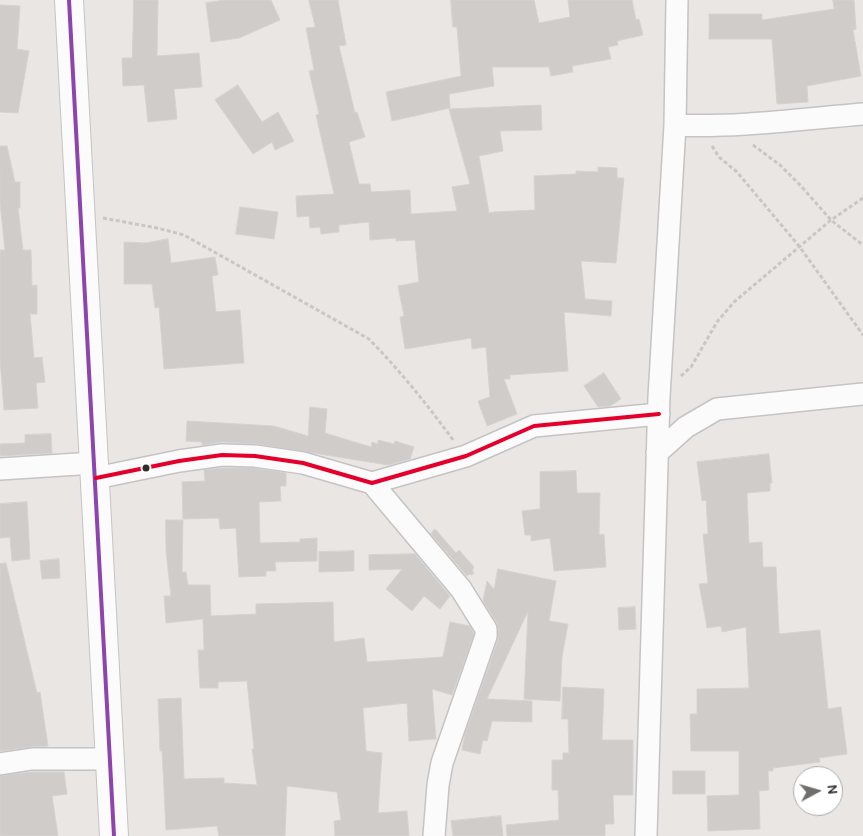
<!DOCTYPE html>
<html>
<head>
<meta charset="utf-8">
<style>
	body { margin:0 }
	#map { position:relative; width:863px; height:836px; overflow:hidden; background:#eae6e4; font-family:Karla,sans-serif }
	canvas { display:block }
	.north { position:absolute; left:793px; top:766px; width:50px; height:50px; box-sizing:border-box; background:#fff; border:1px solid #ababab; border-radius:50%; rotate:84deg; font-size:14px; font-weight:700; line-height:20px; text-align:center; color:#2d2d2d }
	.north::after { content:''; display:block; margin:auto; width:18px; height:22px; background:#6f6e6d; clip-path:polygon(50% 0,100% 100%,50% 72%,0 100%) }
</style>
</head>
<body>
<div id="map">
<canvas width="863" height="836"></canvas>
<div class="north">N</div>
</div>
<script>
const ctx = document.querySelector('canvas').getContext('2d');
ctx.lineJoin = 'round';
function paint(path, color) { ctx.fillStyle = color; ctx.fill(path, 'evenodd'); }
function trace(path, color, width, dash) { ctx.strokeStyle = color; ctx.lineWidth = width; ctx.lineCap = dash ? 'butt' : 'round'; ctx.setLineDash(dash || []); ctx.stroke(path); }
const building = new Path2D(`
	M134 0H158L157 56 199 53 202 87 174 89 177 119 148 122 144 85 123 86 122 58H132Z
	M225 0H271L280 20 239 38 211 42 206 3Z
	M309 0H338L346 45 339 46 355 113 357 112 365 137 349 142 359 184H370L371 192 410 190 411 214 457 211 452 187 470 184 449 109 541 105 542 130 500 131 503 151 479 156 489 213 494 212 535 210 534 176 576 174V171L598 172V167L617 168V178H624L616 263 581 261 585 299 612 301 611 316 564 312 568 371 510 375V379H504L517 414 487 426 478 401 490 397 486 347 472 349 471 338 405 349 400 317 404 316 398 286 419 282 415 240 396 241V238L370 240 369 222 339 225V232L321 234 320 227 310 228 309 216 297 217 296 196 334 194 316 115 319 114 309 71 314 70 306 28 315 27Z
	M451 0H534L539 23 570 17 568 0H632L636 20 639 19 643 35 617 41 618 45 608 47 611 59 572 66 573 72 551 76 549 67H492L494 86 449 94 450 108 392 121 386 92 461 76 457 27H453Z
	M833 0H854L856 29 853 30 861 76 807 86 808 102 777 104 772 39H709V14H762V20L834 9Z
	M0 5 20 6 17 49 29 51 18 113 0 112Z
	M238 85 262 122 278 112 294 141 275 150 272 142 253 154 215 100Z
	M0 146H7L15 182H20V208H18L23 250H31L32 286 37 285V314H30L34 358 42 357 45 382 36 383 38 408 4 410 0 359V250H5L0 203Z
	M240 207 278 212 274 239 236 234Z
	M168 239 171 263 215 257 218 275 212 276 216 312 240 310 244 363 164 369 159 307 155 308 152 284H124V242L146 243Z
	M604 373 621 399 610 406 598 407 584 386Z
	M310 407 327 409 325 433 371 447 372 442 378 444V440L394 444 395 441 414 447 410 459 388 465 257 444 222 442 202 445V442L186 441 187 421 274 426 308 436Z
	M51 434 52 453 0 456V444L25 443V435Z
	M769 454 772 483H770V491L747 493 749 543 762 542 763 567H776L779 634 820 630 828 709 841 707 847 754 819 758 820 762 773 768V771H768L769 790 759 791 760 829 708 831 707 796 739 795V751H691L690 714H697V689L749 688 746 627 722 632 721 626 707 628 705 616 699 584 708 583 703 534H708L706 500 702 501 697 462Z
	M223 468H254L286 473V486H280L281 501 259 502 260 543 300 542V539L317 538V561L275 562 276 571H266V576L239 577 236 528 220 529 219 518 183 519 182 482 205 481 204 470Z
	M576 471 577 493H600L599 535 604 534 606 567 554 571 550 538 531 541V535H525L522 511 540 509V472Z
	M27 502 30 559 12 561 10 537 0 538V504Z
	M166 520H183L182 572H186L188 585H210L211 616 256 614V604L333 602 334 642 364 638 367 662 443 657 450 622 470 626 474 634 452 695 432 689 436 739 409 741 407 703 363 708 366 751 382 753 378 813 407 811 409 836H335L334 821 341 820 337 792 287 786 285 836H219L217 826 166 830 162 751H160L158 699 181 698 184 779 224 778V783L257 785 252 749H254L247 681 218 682V688H200L198 650H204L203 619 166 623 164 596H171L166 551Z
	M435 529 456 553 459 550 474 567 472 570 474 573 472 575 469 574 467 576 431 534Z
	M354 551V571L319 572V552Z
	M415 554 450 596 440 609 424 596 412 611 386 589 402 569 369 570V555Z
	M59 559 60 578 42 579 40 561Z
	M6 563 37 693 40 692 48 746 30 747 0 751V564Z
	M498 569 556 581 549 621 568 624 562 657 560 701 524 699 528 611 487 699 532 701V722L492 721 487 741 483 740 480 754 462 750 465 734 498 640V629L497 623 483 601 487 581 494 589Z
	M635 607 636 629 619 630 618 608Z
	M563 687 604 689 602 740H633V795H613L614 824H605V836H507L506 825 559 820 558 790H552V760H563V753H569L568 719H562Z
	M673 771H705V794H673Z
	M33 772H64L67 794 52 796 58 836H0V776Z
	M501 816 503 836H453L451 821Z`);
const path = new Path2D(`
	M753 145 780 165 801 186 831 220 863 245
	M712 146 719 157 737 172 799 246 863 335
	M103 218 157 228 184 235 369 339C400 371 427 404 453 440
	M681 376 691 367 717 322 734 302 831 220 863 198`);
const minor = new Path2D(`
	M675 125C737 128 801 119 863 114
	M657 453 686 427 717 409 863 394
	M0 469 94 463
	M96 478 179 461 222 455 255 456 303 463 372 483 466 456 534 426 659 414
	M372 483 461 589 486 629V636L442 763 438 785 434 836
	M0 764 32 759H110
	M646 836 659 397 675 125 677 0`);
const secondary = new Path2D(`
	M69 0 114 836`);
const bus1 = new Path2D(`
	M69 0 114 836`);
const bus2 = new Path2D(`
	M96 478 179 461 222 455 255 456 303 463 372 483 466 456 534 426 659 414`);
const markers = [
	[146,468,4.5,"#2d2d2d"]
];
paint(building, '#cfccca');
trace(building, '#d5d2d0', 1);
trace(minor, '#c5c3c4', 24);
trace(secondary, '#c5c3c4', 30);
trace(path, '#c7c7c7', 3, [4, 2.5]);
trace(minor, '#fcfbfb', 21);
trace(secondary, '#fcfbfb', 28);
trace(bus1, '#8e44ad', 4);
trace(bus2, '#e4002b', 4);
for (const [x, y, r, color] of markers) { const dot = new Path2D(); dot.arc(x, y, r, 0, 2 * Math.PI); ctx.fillStyle = color; ctx.fill(dot); trace(dot, '#fff', 2); }
</script>
</body>
</html>
